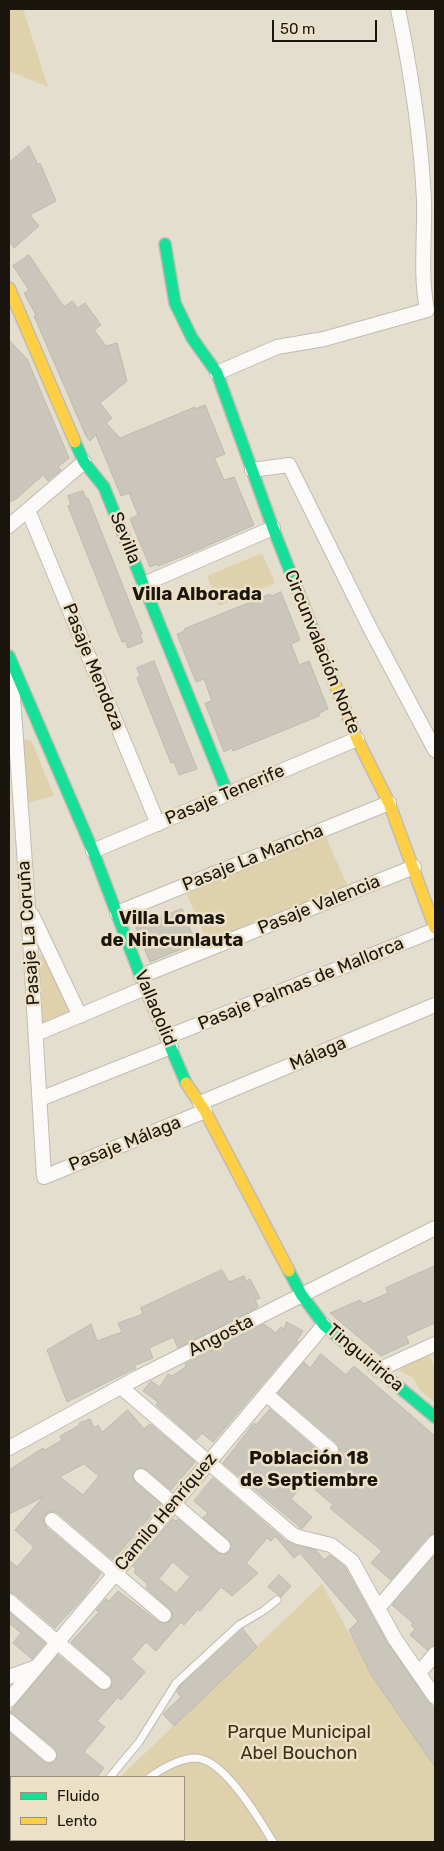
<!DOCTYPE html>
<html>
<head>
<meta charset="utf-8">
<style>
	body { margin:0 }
	#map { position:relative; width:444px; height:1851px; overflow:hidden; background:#e4decf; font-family:Rubik,sans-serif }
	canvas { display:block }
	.frame { position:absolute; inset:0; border:10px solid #1a160d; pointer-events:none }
	.legend { position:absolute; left:10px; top:1776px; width:175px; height:65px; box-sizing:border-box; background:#ece1c7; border:1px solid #98907d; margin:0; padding:6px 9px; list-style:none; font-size:15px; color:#1a160d }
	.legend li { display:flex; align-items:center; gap:10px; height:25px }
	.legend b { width:25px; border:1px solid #98907d }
	.scale { position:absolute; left:272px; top:20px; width:105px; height:22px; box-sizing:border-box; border:2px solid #1a160d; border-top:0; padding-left:6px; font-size:15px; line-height:18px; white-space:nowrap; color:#1a160d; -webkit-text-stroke:4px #ece1c7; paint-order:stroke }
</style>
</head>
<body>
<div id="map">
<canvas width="444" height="1851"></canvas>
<div class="frame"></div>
<ul class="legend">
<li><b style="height:6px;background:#16e098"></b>Fluido</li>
<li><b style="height:6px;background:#ffcf43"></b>Lento</li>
</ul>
<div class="scale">50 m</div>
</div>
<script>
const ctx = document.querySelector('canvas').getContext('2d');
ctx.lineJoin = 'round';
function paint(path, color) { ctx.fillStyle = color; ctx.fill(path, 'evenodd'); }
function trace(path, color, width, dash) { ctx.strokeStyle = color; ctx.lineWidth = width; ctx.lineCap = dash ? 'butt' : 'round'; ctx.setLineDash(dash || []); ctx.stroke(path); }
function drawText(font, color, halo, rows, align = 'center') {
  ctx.font = font + ' Rubik,sans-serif'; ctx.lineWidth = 5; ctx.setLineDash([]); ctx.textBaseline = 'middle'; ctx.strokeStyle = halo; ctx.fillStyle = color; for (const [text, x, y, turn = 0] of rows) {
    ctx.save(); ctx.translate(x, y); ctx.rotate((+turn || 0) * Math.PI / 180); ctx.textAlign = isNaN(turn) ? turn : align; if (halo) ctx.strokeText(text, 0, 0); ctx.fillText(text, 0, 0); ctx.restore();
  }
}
const green = new Path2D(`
	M9 9H23L48 87 9 71Z
	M262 553 275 583 219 606 207 576Z
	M26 739 32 742 54 796 27 803 23 741Z
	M324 833 349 889 209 946 186 892Z
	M45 954 69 1009 66 1014 46 1023 41 1021 37 959 39 956Z
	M428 1351 435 1368V1403L420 1390 412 1377 399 1371 404 1365Z
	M322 1584 375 1680 435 1767V1842H14L16 1840H184V1777H120Z`);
const building = new Path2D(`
	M29 146 38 165 40 163 56 201 30 215 39 226 14 248 9 241V163Z
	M29 255 64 307 72 301 78 308 85 303 101 325 94 330 106 346 117 343 127 381 100 403 112 418 106 423 120 438 195 407V409L205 405 225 454 215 458V460L224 480 234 477 254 525 198 550 158 566V564L150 567 130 519 138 515 129 493 121 496 96 435 90 441 86 436 34 316 36 315 24 293 29 290 13 266Z
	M9 340 27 359 69 458 58 467 61 470 48 481 43 475 16 499 9 502Z
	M83 491 86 499 88 498 142 634 140 635 143 642 128 648 125 641 122 642 68 506 71 505 68 496Z
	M281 592 300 640 291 644 299 665 309 661 328 709 319 713V716L265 738 233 751 232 748 224 752 205 703 212 701 204 679 196 682 177 634 185 631 184 629 270 594 271 596Z
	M154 661 197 769 179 775 174 762 171 763 137 678 140 676 137 668Z
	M182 909 196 943 150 962 136 928Z
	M435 1266V1323L406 1336 409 1343 381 1356 330 1313 360 1300 363 1304 388 1293 386 1288Z
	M222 1270 229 1282 244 1276 246 1281 250 1279 260 1298 255 1300 258 1306 255 1309 178 1348 173 1337 149 1348 153 1358 133 1366 136 1368 67 1402 47 1350 91 1324 97 1341 122 1332 118 1323 143 1314 141 1308Z
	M287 1322 303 1331 297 1340 298 1342 213 1442 202 1433 196 1440 156 1405 158 1402 143 1391 151 1381 160 1387 168 1374 172 1376 186 1367 185 1364 264 1324 276 1333 281 1327 284 1329Z
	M321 1354 346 1375 354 1366 435 1436V1533L428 1536 391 1580 371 1563 382 1551 330 1508 333 1505 305 1481 291 1499 312 1517 302 1529 223 1463 254 1423 256 1425 270 1409 325 1457 330 1459 337 1456 340 1451 337 1443 278 1393 304 1362 310 1368Z
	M128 1410 144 1429 150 1424 195 1462 171 1490 146 1469 139 1468 134 1471 133 1478 135 1482 161 1504 113 1560 58 1513 53 1511 46 1514 43 1519 46 1527 101 1573 83 1598 55 1628 15 1594 9 1592V1560L17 1567 34 1547 15 1530 43 1497 9 1514V1470L43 1448 45 1450 62 1440 60 1436 80 1425 79 1423 90 1419 94 1428 98 1425 102 1432ZM84 1464 99 1476 83 1495 60 1477Z
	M213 1478 286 1541 316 1550 324 1560 330 1555 345 1567 388 1644 435 1710V1767L372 1676 349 1630 358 1621 300 1553 294 1558 275 1536 271 1541 267 1538 246 1563 258 1573 232 1596 221 1587 200 1611 198 1609 184 1625 181 1622 156 1651 146 1642 131 1659 145 1672 121 1700 118 1697 97 1721 105 1727 84 1752 104 1768 97 1777H9V1732L44 1762 51 1763 57 1757 55 1748 10 1712 58 1655 99 1689 106 1690 111 1687 112 1680 110 1676 71 1642 99 1612 96 1610 106 1599 109 1601 118 1591 159 1622 166 1623 171 1620 173 1616 170 1609 146 1588 148 1585 134 1572 136 1569 133 1566 173 1519 176 1521 178 1519 218 1553 225 1554 230 1551 231 1544 229 1540 203 1518 208 1513 194 1501ZM173 1562 190 1577 176 1593 159 1579Z
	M435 1555V1645L427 1650 410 1635 415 1629 411 1625 413 1623 392 1605Z
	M279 1575 291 1586 281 1597 268 1587Z
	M9 1612 45 1643 32 1659 13 1643 21 1633 9 1623Z
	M243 1629 257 1647 174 1726 163 1714 181 1697 177 1692 180 1686Z`);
const lane = new Path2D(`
	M110 1777 139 1742 176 1683 239 1625 263 1611 277 1600
	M150 1777C163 1768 181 1758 196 1758 224 1759 260 1820 273 1842
	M50 1842 52 1840`);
const street = new Path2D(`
	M217 373 277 347 324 339 427 310C420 274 425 237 424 200 421 136 411 72 398 9
	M252 470 289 465 370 628 435 750
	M28 510 158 824
	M9 526 84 462
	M144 584 273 528
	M11 670 28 906 44 1177 205 1111
	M93 851 357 739
	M117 913 389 803
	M32 915 80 1016
	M141 976 414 867
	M36 1034 145 988
	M167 1037 435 930
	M40 1099 171 1047
	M200 1103 435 1005
	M378 1370 435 1344
	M122 1388 292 1534 298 1537 331 1545 352 1561 395 1639 435 1697
	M266 1394 331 1450
	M9 1448 137 1378 435 1228
	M141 1476 223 1546
	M52 1520 164 1615
	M9 1601 104 1682
	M379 1607 435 1542
	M419 1673 435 1654
	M9 1677 36 1667
	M9 1700 324 1325
	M9 1721 49 1755`);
const fast = new Path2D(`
	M165 244 175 303 192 338 217 373 273 528 321 650
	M75 442 84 462 104 487 228 794
	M9 656 93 851 145 988 186 1083
	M289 1271 301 1294 324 1325 435 1417`);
const slow = new Path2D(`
	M9 288 75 442
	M321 650 357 739 389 803 435 928
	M186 1083 205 1111 289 1271`);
const streetNames = [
	["Sevilla",125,538,68],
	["Circunvalación Norte",322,652,68],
	["Pasaje Mendoza",93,667,68],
	["Pasaje Tenerife",225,795,-23],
	["Pasaje La Mancha",253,858,-22],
	["Pasaje Valencia",319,905,-22],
	["Pasaje La Coruña",29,933,-94],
	["Pasaje Palmas de Mallorca",301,984,-22],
	["Valladolid",155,1008,67],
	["Málaga",318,1054,-23],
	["Pasaje Málaga",125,1144,-22],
	["Angosta",221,1336,-27],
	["Tinguiririca",365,1358,40],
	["Camilo Henríquez",166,1512,-50]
];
const parkNames = [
	["Parque Municipal",299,1733],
	["Abel Bouchon",299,1754]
];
const neighbourhoodNames = [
	["Villa Alborada",197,595],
	["Villa Lomas",172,919],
	["de Nincunlauta",172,941],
	["Población 18",309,1459],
	["de Septiembre",309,1481]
];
paint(green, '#e0d1ad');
paint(building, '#cbc6bb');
trace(building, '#beb9ad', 1);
trace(lane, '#c1bcb2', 9);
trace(street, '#c1bcb2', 16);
trace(fast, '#c1bcb2', 14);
trace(slow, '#c1bcb2', 14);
trace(lane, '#fbfaf8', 7);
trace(street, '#fbfaf8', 14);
trace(fast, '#16e098', 11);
trace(slow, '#ffcf43', 11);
drawText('18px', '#1a160d', '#ece1c7', streetNames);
drawText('18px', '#3b3014', '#ece1c7', parkNames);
drawText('bold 19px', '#1a160d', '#ece1c7', neighbourhoodNames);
</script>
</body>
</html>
